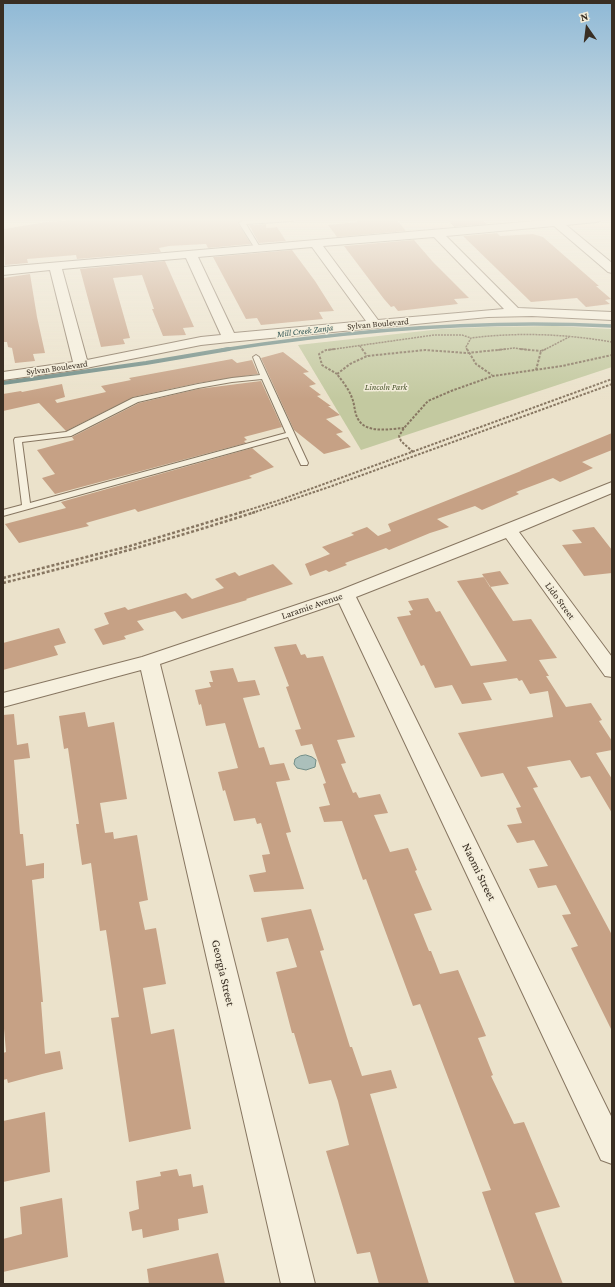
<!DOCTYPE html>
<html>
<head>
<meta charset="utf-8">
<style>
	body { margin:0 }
	#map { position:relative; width:615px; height:1287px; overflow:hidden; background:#ebe2cb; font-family:"Crimson Pro",serif }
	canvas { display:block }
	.frame { position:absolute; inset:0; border:4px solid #392e23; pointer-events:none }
	.north { position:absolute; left:567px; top:8px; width:40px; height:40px; -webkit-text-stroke:3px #f3edda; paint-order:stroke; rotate:346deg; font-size:11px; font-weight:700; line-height:16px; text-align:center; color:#392e23 }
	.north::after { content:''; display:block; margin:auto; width:14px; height:18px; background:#392e23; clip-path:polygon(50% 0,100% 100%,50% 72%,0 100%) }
</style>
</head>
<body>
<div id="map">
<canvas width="615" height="1287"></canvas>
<div class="frame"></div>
<div class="north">N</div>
</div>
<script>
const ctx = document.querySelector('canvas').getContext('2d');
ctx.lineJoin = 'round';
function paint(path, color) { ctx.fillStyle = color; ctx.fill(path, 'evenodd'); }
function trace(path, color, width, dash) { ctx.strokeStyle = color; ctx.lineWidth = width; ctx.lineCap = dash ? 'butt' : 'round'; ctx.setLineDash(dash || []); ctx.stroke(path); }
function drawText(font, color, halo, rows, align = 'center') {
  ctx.font = font + ' "Crimson Pro",serif'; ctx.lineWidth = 3; ctx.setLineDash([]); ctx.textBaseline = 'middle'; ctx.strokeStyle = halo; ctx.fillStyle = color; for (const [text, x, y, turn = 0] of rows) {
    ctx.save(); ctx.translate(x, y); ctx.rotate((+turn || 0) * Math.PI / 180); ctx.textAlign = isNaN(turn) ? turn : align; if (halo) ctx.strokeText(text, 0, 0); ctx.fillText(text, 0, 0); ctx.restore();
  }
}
const green = new Path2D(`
	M554 326 612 329V367L361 450 298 345 441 329 487 327Z`);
const water = new Path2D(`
	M306 755 312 757 316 760 315 767 306 770 297 768 294 764 295 759 300 756Z`);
const streamFar1 = new Path2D(`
	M222 350C351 330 481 319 612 326`);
const stream = new Path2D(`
	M3 383 146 363 229 349`);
const building = new Path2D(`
	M82 219H253L242 220 238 223 251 244 208 248 206 244 169 246 159 248 161 252 77 259 76 255 27 259 28 263 5 265 3 229 47 222Z
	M372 219H396L406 231 337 237 328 225 358 222 356 220Z
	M447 219H481L487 224 454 227Z
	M266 224V228L277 227 286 241 259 243 249 225Z
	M497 233 500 236 533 234 543 237 599 286H596L611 299 605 300 610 304 586 307 577 298 531 302 463 236Z
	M414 240 433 262 469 298 454 299 458 304 398 311 394 306 391 307 384 299 344 246Z
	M292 250 315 281 334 311 319 312 323 319 261 325 257 318 246 319 213 257Z
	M165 261 194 327 183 328 186 335 163 336 152 309H154L142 275 113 278 130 338 123 339 125 344 101 347 80 269Z
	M30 274 37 317 45 353 33 354 35 361 15 363 12 348 8 347 7 342H3V278Z
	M283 352 309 372 303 373 316 384 309 386 321 395 317 396 331 406H328L340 415 326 419 343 432 336 434 351 447 324 454 294 430 261 358Z
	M232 359 237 363 252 360 258 374 198 383 133 397 66 431 39 403 3 411V394L21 391 22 392 62 384 65 397 55 400 57 403 106 392 101 386 131 380 129 378Z
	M261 381 282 427 244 437 247 440 244 441 246 443 55 494 42 478 55 474 37 450 74 440 72 437 139 403 198 389Z
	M612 433V450L582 462 593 468 560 482 553 478 516 492 519 494 482 510 475 506 437 519 449 527 430 533 389 550 386 548 345 563 347 565 329 572 326 570 310 576 305 564 330 554 322 547 354 535 351 533 367 527 378 536 391 531 388 524 521 471H520Z
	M252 448 274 467 249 476 252 478 138 512 135 509 86 523 89 526 19 543 5 524 66 508 61 502Z
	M594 527 612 550V573L584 576 562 545 582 543 572 530Z
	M273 564 293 584 246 599 247 600 182 619 175 611 137 621 144 630 124 636 126 639 103 645 94 629 109 624 104 613 125 607 129 611 128 610 186 593 192 599 224 588 215 579 235 572 239 576Z
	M500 571 509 584 490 587 482 574Z
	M484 577 513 621 531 619 557 658 539 660 549 676H546L566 707 591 703 602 720 599 721 612 741V750L596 753 612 779V813L590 776 581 778 570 760 527 767 538 787 533 788 612 935V1031L571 948 578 946 562 915 571 914 556 885 538 888 529 869 548 866 534 840 517 843 507 825 522 823 516 808 521 807 503 773 481 777 458 733 553 717 548 691 530 694 522 680 519 681 517 678 483 683 492 700 462 704 452 685 435 688 424 665 421 666 397 617 411 615 409 611 413 610 408 601 428 598 436 612 440 611 471 666 507 661 457 581Z
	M59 628 66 643 54 646 58 655 3 670V643Z
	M296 644 301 655 305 654 307 658 323 656 355 737 337 740 346 763 341 764 353 793 356 792 359 798 380 794 388 813 374 815 390 852 408 848 417 870 415 871 432 910 414 914 429 951H431L440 974 458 970 486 1036 478 1038 493 1075 491 1076 514 1124 524 1122 560 1207 535 1213 563 1284H515L482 1192 491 1190 420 1004 413 1006 366 879 363 880 342 821 324 822 319 807 330 805 323 784 326 783 312 744 301 746 295 730 301 729 286 687 289 686 274 647Z
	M233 668 238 682 255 680 260 695 243 698 259 748 264 747 270 765 284 763 290 780 276 782 291 832 286 833 304 889 254 892 249 875 266 872 262 855 270 854 261 823 257 824 255 818 234 821 225 790 223 791 218 772 238 768 225 723 206 726 201 704 199 705 195 690 211 687 209 682H213L210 671Z
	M85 712 88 727 114 722 127 799 100 803 105 833 113 832 114 839 137 835 148 900 139 902 145 930 156 928 166 984 143 988 151 1034 174 1029 191 1129 129 1142 111 1018 119 1017 106 930 100 931 91 863 82 865 76 824H79L68 748 64 749 59 716Z
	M14 714 17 745 28 743 30 758 14 760 20 834H23L26 866 44 863V878L32 880 43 1002H41L45 1054 60 1051 63 1069 42 1074 8 1083 7 1079 3 1080V1053L6 1052 3 1017V715Z
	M311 909 324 950 320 951 350 1047H352L362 1076 391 1070 397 1088 370 1094 429 1284H379L370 1252 357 1254 326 1151 349 1145 338 1101 331 1080 309 1084 294 1033H292L276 972 297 967 288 938 267 942 261 918Z
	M45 1112 50 1172 3 1182V1121Z
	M177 1169 179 1176 191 1174 193 1187 203 1185 208 1213 178 1219 179 1230 143 1238 142 1229 132 1231 129 1212 139 1209 136 1181 161 1176 160 1172Z
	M62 1198 68 1257 3 1272V1239L22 1234 20 1207Z
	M218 1253 225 1284H149L147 1269Z`);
const pathFar2 = new Path2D(`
	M360 346 363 350
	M328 350 434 335H462L471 338
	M467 350 466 347 471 338C518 332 565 334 612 342
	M498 350 514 348 529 350
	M544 350 569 337`);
const pathFar1 = new Path2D(`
	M335 349 326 350 319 354 322 365 337 374
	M362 349 367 356
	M467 349 476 364 492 375
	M520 349 541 351
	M536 370 541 351 546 349
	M404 428C390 429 366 434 358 419 354 412 355 405 352 398 349 389 342 381 337 374L350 364 367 356 425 350 467 353 507 349
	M413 452 401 441 399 436 404 428 428 401 451 391 493 376 562 366 612 355
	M239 513 280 500 612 379
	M252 513 332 486 612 384`);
const path = new Path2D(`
	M3 578 130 546 242 512
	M3 583C88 562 172 539 255 512`);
const service = new Path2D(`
	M274 219H295L292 221 246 224 261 249 256 250 239 223 242 221Z
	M256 355 259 357 308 463 307 465H301L288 437 3 516V510L22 505 14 440 15 438 66 432 133 398 198 384 232 378 260 375 253 357ZM262 379 286 433 30 503 22 442 71 436 138 402 198 388 232 382Z`);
const minor = new Path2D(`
	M547 219H601L600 221 596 222 566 225 612 263V273L608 272 554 226 446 236 518 308 612 312V320L532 316 488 317 229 342 201 345 81 369 3 380V372L73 362 50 270 3 275V267L547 220ZM434 237 504 309 378 320 323 246ZM312 247 366 321 234 333 198 257ZM186 258 221 335 201 337 87 360 62 269Z
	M612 482V493L519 532 612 657V677L605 676 506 538 356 597 612 1118V1164L601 1160 339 603 160 664 315 1284H281L141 670 3 707V693L142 657 338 591Z`);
const farStreetnames = [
	["Sylvan Boulevard",378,324,-5],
	["Sylvan Boulevard",57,368,-8]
];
const farWaternames = [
	["Mill Creek Zanja",305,331,-7]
];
const farParknames = [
	["Lincoln Park",386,387]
];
const streetNames = [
	["Lido Street",560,601,54],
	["Laramie Avenue",312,606,-19]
];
const nearStreetnames = [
	["Naomi Street",479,872,64],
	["Georgia Street",223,973,77]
];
paint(green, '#c3c9a0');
paint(water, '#abc0bb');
trace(water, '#728e88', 1);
trace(streamFar1, '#728e88', 3.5);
trace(stream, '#728e88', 4);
paint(building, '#c6a185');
trace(service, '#877661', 2);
trace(minor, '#877661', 2);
trace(pathFar2, '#877661', 1.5, [2, 1]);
trace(pathFar1, '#877661', 2, [2.5, 1.5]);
trace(path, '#877661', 2.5, [3, 2]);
paint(service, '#f6f0de');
paint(minor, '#f6f0de');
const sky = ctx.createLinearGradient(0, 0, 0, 399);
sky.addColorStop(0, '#8fb9d6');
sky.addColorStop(0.55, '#f6f2e8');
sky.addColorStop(1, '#f6f2e800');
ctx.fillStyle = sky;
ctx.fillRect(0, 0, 615, 399);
drawText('9px', '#392e23', '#f3edda', farStreetnames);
drawText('italic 9px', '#345756', '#f3edda', farWaternames);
drawText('italic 9px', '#48532b', '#f3edda', farParknames);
drawText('10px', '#392e23', '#f3edda', streetNames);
drawText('12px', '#392e23', '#f3edda', nearStreetnames);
</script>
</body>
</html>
